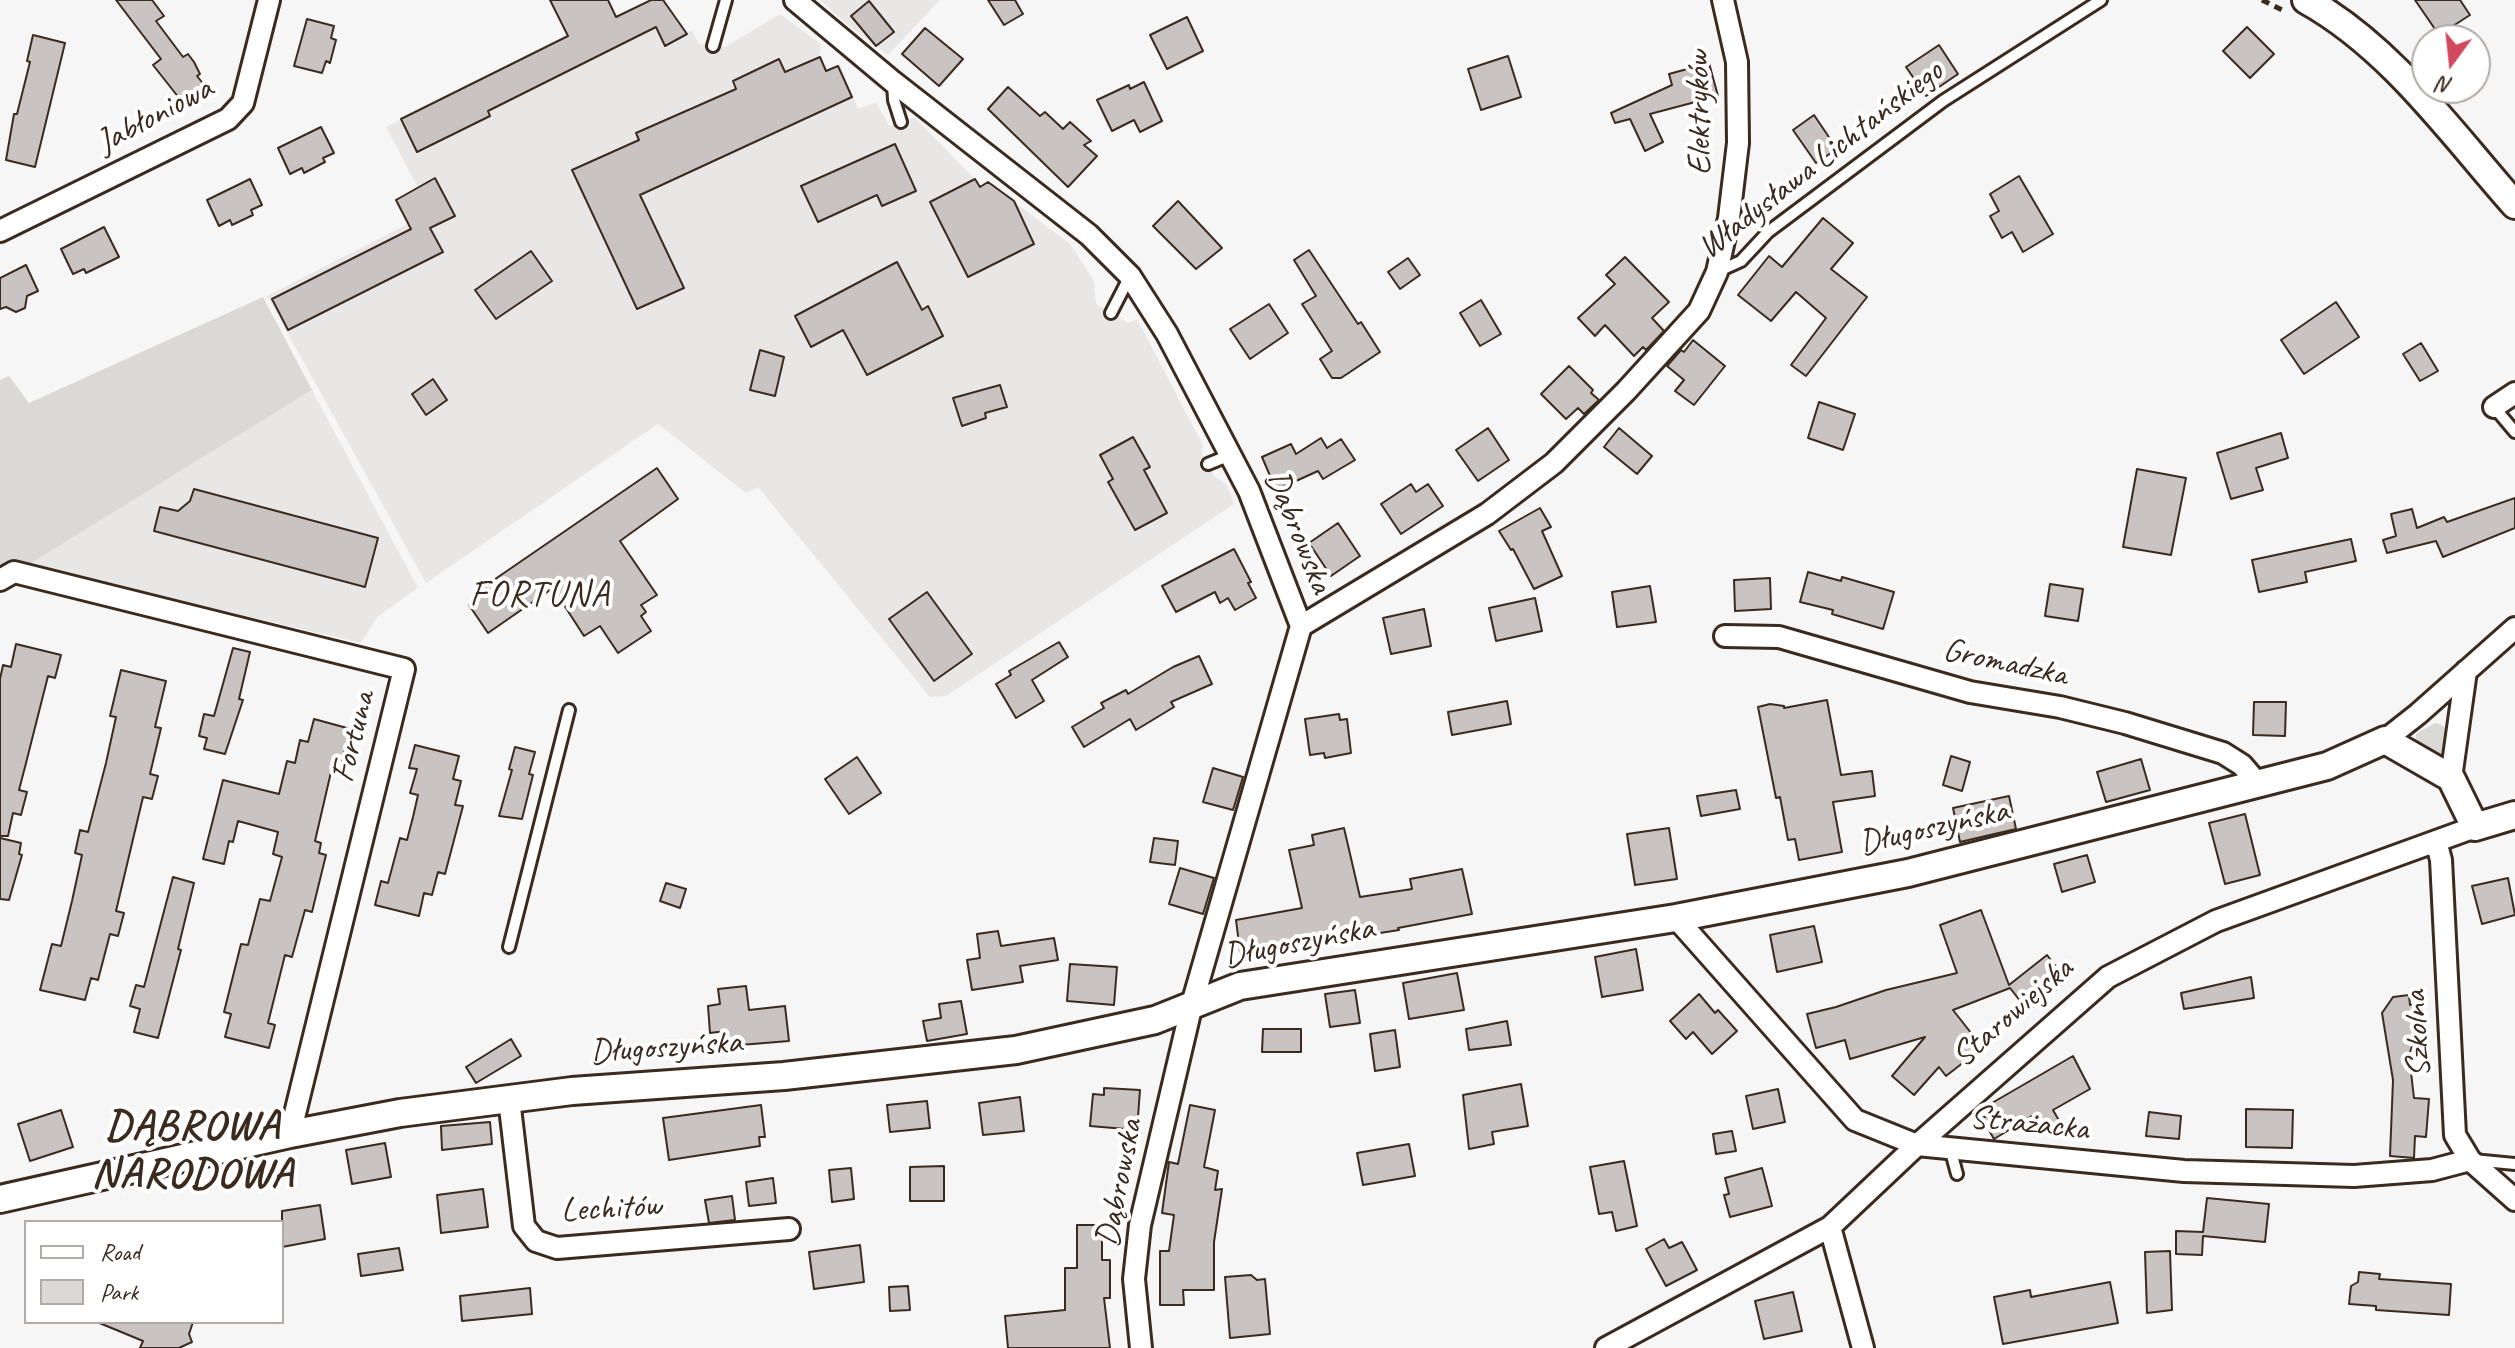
<!DOCTYPE html>
<html>
<head>
<meta charset="utf-8">
<style>
	body { margin:0 }
	#map { position:relative; width:2515px; height:1348px; overflow:hidden; background:#f7f6f6; font-family:Caveat,sans-serif }
	canvas { display:block }
	.legend { position:absolute; left:24px; top:1220px; width:260px; height:104px; box-sizing:border-box; background:#fff; border:2px solid #b1aaa5; margin:0; padding:10px 14px; list-style:none; font-size:24px; color:#3b2a1e }
	.legend li { display:flex; align-items:center; gap:16px; height:40px }
	.legend b { width:40px; border:2px solid #b1aaa5 }
	.north { position:absolute; left:2411px; top:24px; width:80px; height:80px; box-sizing:border-box; background:#fff; border:2px solid #b1aaa5; border-radius:50%; rotate:195deg; font-size:22px; font-weight:700; line-height:32px; text-align:center; color:#3b2a1e }
	.north::after { content:''; display:block; margin:auto; width:28px; height:36px; background:#d1495b; clip-path:polygon(50% 0,100% 100%,50% 72%,0 100%) }
</style>
</head>
<body>
<div id="map">
<canvas width="2515" height="1348"></canvas>
<ul class="legend">
<li><b style="height:10px;background:#fff"></b>Road</li>
<li><b style="height:22px;background:#dbd9d6"></b>Park</li>
</ul>
<div class="north">N</div>
</div>
<script>
const ctx = document.querySelector('canvas').getContext('2d');
ctx.lineJoin = 'round';
function paint(path, color) { ctx.fillStyle = color; ctx.fill(path, 'evenodd'); }
function trace(path, color, width, dash) { ctx.strokeStyle = color; ctx.lineWidth = width; ctx.lineCap = dash ? 'butt' : 'round'; ctx.setLineDash(dash || []); ctx.stroke(path); }
function drawText(font, color, halo, rows, align = 'center') {
  ctx.font = font + ' Caveat,sans-serif'; ctx.lineWidth = 8; ctx.setLineDash([]); ctx.textBaseline = 'middle'; ctx.strokeStyle = halo; ctx.fillStyle = color; for (const [text, x, y, turn = 0] of rows) {
    ctx.save(); ctx.translate(x, y); ctx.rotate((+turn || 0) * Math.PI / 180); ctx.textAlign = isNaN(turn) ? turn : align; if (halo) ctx.strokeText(text, 0, 0); ctx.fillText(text, 0, 0); ctx.restore();
  }
}
const built = new Path2D(`
	M651 0 684 33 692 30 699 44 725 47 780 14 821 44 820 57 826 71 840 65 858 109 876 102 889 126 914 117 975 179 979 186 988 182 1070 244 1094 281 1096 304 1128 323 1137 319 1203 445 1202 454 1214 476 1226 484 1234 504 946 696 930 697 758 487 746 493 658 424 426 583 267 296 431 212 386 127 614 13 617 17Z
	M820 0H940L888 55 843 21Z
	M312 390 418 588 378 616 361 643 28 565Z`);
const green = new Path2D(`
	M263 297 312 390 28 565 0 577V380L9 376 29 403Z
	M2435 723C2454 726 2448 743 2446 757L2441 760 2415 748 2416 734Z`);
const building = new Path2D(`
	M116 0H152L164 16 156 21 183 57 188 54 194 62 200 74 197 76 205 86 183 103 153 65 161 59Z
	M550 0H608L616 17 651 0H663L687 34 665 46 656 27 488 111 490 116 417 152 401 119 568 36Z
	M988 0H1015L1023 14 1004 25Z
	M2415 0H2460L2470 15 2439 35Z
	M869 1 894 32 876 46 851 16Z
	M1187 17 1203 51 1167 69 1150 35Z
	M307 19 334 26 331 38 336 40 330 63 326 61 322 73 294 66Z
	M2247 27 2274 54 2250 78 2223 51Z
	M925 28 963 59 939 86 902 54Z
	M33 35 65 43 35 167 6 160 14 114H17L30 62 27 61Z
	M1939 45 1958 74 1926 96 1906 67Z
	M1508 56 1521 97 1481 110 1468 69Z
	M820 57 826 71 838 66 852 97 640 195 684 288 637 309 572 170 639 140 636 133 736 89 733 81 779 59 785 72Z
	M1709 63 1718 96 1650 114 1663 142 1645 151 1630 119 1615 123 1611 113 1672 85 1669 74Z
	M1144 82 1162 121 1140 132 1134 120 1112 131 1097 100 1129 85 1130 89Z
	M1008 87 1040 116 1045 112 1063 129 1070 122 1091 141 1084 145 1097 156 1068 187 988 109Z
	M1814 115 1837 149 1816 163 1793 130Z
	M321 127 334 153 323 158 325 162 304 173 302 168 290 174 278 148Z
	M895 144 916 191 882 206 877 195 818 222 801 186Z
	M2019 176 2053 234 2023 252 2012 232 2002 238 1990 216 1999 211 1990 194Z
	M435 178 455 216 430 228 443 252 288 330 272 299 411 229 396 200Z
	M250 179 262 205 251 210 253 215 232 225 230 220 219 226 207 200Z
	M975 179 980 187 988 182 1014 201 1034 244 968 277 930 202Z
	M1178 201 1222 248 1196 269 1153 226Z
	M1823 218 1853 243 1831 269 1867 297 1806 376 1791 365 1826 318 1796 292 1771 321 1738 295 1769 256 1782 267Z
	M104 227 119 257 86 273 84 269 73 274 61 249Z
	M1309 250 1358 324 1361 322 1380 352 1341 378H1332L1320 359 1332 351 1302 304 1316 296 1294 260Z
	M531 251 552 281 496 319 475 290Z
	M1625 257 1669 302 1652 318 1664 331 1646 350 1643 347 1634 356 1605 325 1595 336 1578 318 1615 284 1606 275Z
	M1408 258 1420 275 1400 289 1388 272Z
	M897 262 922 310 928 306 943 336 867 375 843 330 811 347 795 316Z
	M26 265 38 291 27 296 25 308 16 312 6 307 0 309V278Z
	M1481 300 1501 334 1480 346 1460 313Z
	M2336 302 2359 337 2304 374 2281 340Z
	M1269 304 1288 333 1250 359 1230 329Z
	M1693 340 1725 366 1694 405 1675 391 1684 380 1667 366 1681 350 1684 352Z
	M2421 343 2438 371 2420 381 2403 354Z
	M760 350 784 357 775 396 750 390Z
	M1569 366 1593 390 1591 393 1599 400 1584 414 1578 408 1566 419 1541 394Z
	M433 379 447 400 426 415 412 394Z
	M1000 385 1007 407 985 413 986 418 962 426 953 398Z
	M1819 402 1855 414 1843 450 1808 438Z
	M1488 428 1509 460 1478 481 1456 450Z
	M1619 428 1652 456 1637 474 1604 447Z
	M2281 433 2288 458 2256 468 2263 490 2231 499 2217 453Z
	M1133 437 1150 467 1144 470 1167 513 1135 530 1108 482 1113 479 1100 455Z
	M1321 438 1327 448 1341 439 1355 460 1323 479 1318 471 1276 490 1262 457 1291 444 1296 454Z
	M657 468 678 499 620 541 657 595 641 605 646 612 641 616 651 631 618 653 600 626 584 636 553 588 488 633 469 605 489 591 485 586Z
	M2137 469 2186 478 2171 555 2123 547Z
	M1411 484 1416 492 1428 484 1443 506 1401 534 1381 504Z
	M194 489 378 538 365 587 154 531 160 507 178 511 190 501Z
	M2515 498V528L2443 557 2436 541 2387 553 2383 540 2396 536 2391 514 2412 509 2417 528 2444 517 2447 522Z
	M1540 508 1551 527 1542 531 1562 576 1534 589 1513 549 1511 550 1499 531Z
	M1338 523 1360 556 1331 576 1309 543Z
	M2351 539 2356 561 2305 572 2307 582 2259 592 2252 560Z
	M1234 549 1251 582 1248 583 1256 598 1235 610 1228 598 1220 603 1215 592 1176 612 1162 586Z
	M1808 572 1841 581 1842 577 1894 592 1883 629 1832 614 1833 610 1800 602Z
	M1770 578 1771 609 1735 611 1734 580Z
	M2050 584 2083 589 2078 621 2045 616Z
	M1650 586 1656 622 1617 627 1612 592Z
	M927 592 972 654 934 681 889 619Z
	M1535 598 1542 631 1496 641 1489 608Z
	M1424 609 1431 646 1391 654 1383 618Z
	M1059 642 1068 657 1032 680 1044 701 1016 718 996 684 1011 675 1009 671Z
	M16 644 61 655 55 678 48 676 25 767 19 790 27 792 21 815 13 813 8 836H0V679L3 665 11 667Z
	M233 648 250 652 239 699 243 700 225 754 204 749 207 738 199 736 204 714 214 716Z
	M1199 656 1212 684 1171 702 1174 707 1136 730 1130 719 1084 747 1072 727 1104 708 1101 703 1126 690 1128 694 1173 667Z
	M121 670 166 681 155 727 161 728 150 774 158 776 152 799 143 797 116 911 124 913 118 936 110 934 98 980 91 978 85 1000 40 990 52 944 61 946 72 901 82 855 75 853 80 830 88 832 106 763 116 717 110 716Z
	M1827 700 1841 775 1872 771 1875 796 1833 802 1842 852 1799 860 1795 839 1788 840 1780 797 1776 798 1758 707 1770 704 1784 706V708Z
	M1507 701 1511 724 1452 735 1448 712Z
	M2254 702H2286L2285 736 2253 735Z
	M1339 714 1340 720 1347 719 1351 753 1325 758 1324 753 1310 755 1305 719Z
	M314 719 358 731 352 754 344 752 339 774 331 772 315 841 321 843 319 853 326 855 312 912 305 910 292 957 285 955 268 1023 275 1025 269 1048 225 1037 231 1014 224 1012 241 944 248 945 260 899 270 901 282 857 273 854 278 832 238 821 233 842 229 841 224 864 203 859 223 780 279 794 287 761 295 763 300 740 308 742Z
	M415 745 459 756 453 779 461 781 455 805 463 806 445 874 438 872 432 895 424 893 419 916 375 905 381 881 388 883 400 838 407 840 413 817 418 795 410 793 417 769 409 768Z
	M515 747 535 752 529 774 533 775 522 819 499 816 512 770 509 769Z
	M1951 756 1970 762 1962 791 1943 785Z
	M857 757 881 793 849 814 825 779Z
	M2141 759 2150 790 2106 802 2097 772Z
	M1213 768 1243 777 1233 810 1203 802Z
	M1736 790 1740 809 1701 816 1697 796Z
	M2009 796 2016 829 1960 842 1953 808Z
	M2245 814 2260 875 2225 884 2209 823Z
	M1344 828 1360 897 1412 889 1410 879 1462 869 1472 914 1398 928 1399 930 1286 948V944L1240 952 1236 920 1302 908 1289 850 1314 845 1312 835Z
	M1669 828 1677 879 1635 885 1627 834Z
	M0 838 21 843 19 854 22 855 9 900 0 899Z
	M1154 838 1178 841 1175 865 1150 862Z
	M2087 855 2095 882 2062 892 2054 864Z
	M1180 868 1214 878 1203 914 1169 904Z
	M173 877 194 883 178 949 181 950 158 1038 134 1032 140 1009 130 1006 136 985 144 987Z
	M2508 878 2515 915 2482 924 2472 886Z
	M666 883 686 889 680 908 660 901Z
	M1981 910 2009 985 2047 955 2067 981 2028 1011 2010 988 1953 1010 1975 1038 1973 1055 1946 1076 1939 1067 1914 1095 1892 1076 1925 1037 1850 1059 1845 1040 1816 1048 1807 1014 1836 1007 1886 990 1957 973 1940 925Z
	M1814 926 1822 962 1777 972 1770 935Z
	M998 931 1001 946 1054 938 1058 960 1020 966 1023 982 972 990 967 960 980 958 977 934Z
	M1636 949 1643 990 1602 997 1595 957Z
	M1070 964 1117 967 1114 1005 1067 1001Z
	M1457 973 1464 1010 1409 1019 1403 983Z
	M2251 977 2254 998 2184 1009 2181 993Z
	M746 986 749 1010 785 1006 789 1041 728 1046 726 1031 710 1033 708 1006 720 1004 718 989Z
	M1355 990 1360 1023 1330 1027 1325 994Z
	M1699 994 1715 1013 1718 1010 1737 1031 1712 1054 1693 1032 1686 1039 1670 1021Z
	M2409 995 2410 1005 2421 1004 2424 1037 2415 1038 2409 1055 2414 1098 2429 1099 2426 1137 2415 1136 2414 1158 2390 1156 2393 1080 2382 1013 2393 997Z
	M961 1001 967 1034 927 1041 923 1021 941 1018 939 1004Z
	M1507 1021 1511 1045 1469 1050 1466 1029Z
	M1263 1029H1301V1052H1262Z
	M1395 1030 1400 1067 1375 1071 1370 1034Z
	M511 1039 521 1056 476 1083 466 1067Z
	M2073 1056 2090 1089 2053 1110 2061 1124 2043 1134 2032 1116 1994 1139 1982 1118 1989 1115 1985 1107Z
	M1521 1084 1528 1126 1492 1132 1494 1144 1469 1149 1463 1095Z
	M1104 1088 1140 1090 1137 1130 1090 1126 1093 1094 1104 1095Z
	M1778 1089 1785 1122 1753 1129 1746 1096Z
	M1020 1097 1024 1131 983 1135 979 1103Z
	M927 1101 930 1128 890 1132 887 1105Z
	M761 1105 765 1137H759L760 1146 669 1160 663 1118Z
	M1190 1105 1215 1110 1204 1167 1218 1171 1215 1190 1222 1189 1214 1242V1290H1183L1184 1305H1160V1251H1169L1174 1215 1162 1213 1169 1162 1178 1164Z
	M2246 1109 2293 1110 2292 1148 2246 1147Z
	M61 1110 73 1147 30 1161 18 1124Z
	M2149 1112 2181 1116 2179 1139 2146 1136Z
	M490 1122 492 1144 442 1150 441 1126Z
	M1732 1131 1736 1151 1716 1154 1713 1134Z
	M385 1143 391 1177 352 1184 346 1150Z
	M1409 1144 1415 1176 1363 1185 1357 1153Z
	M1624 1161 1637 1226 1616 1231 1612 1212 1599 1214 1590 1167Z
	M944 1166V1201H910V1167Z
	M851 1168 854 1199 832 1202 829 1170Z
	M1762 1168 1772 1206 1730 1217 1724 1195 1729 1194 1725 1178Z
	M773 1178 776 1203 749 1206 746 1182Z
	M483 1189 488 1227 441 1233 437 1195Z
	M732 1196 735 1220 709 1223 705 1200Z
	M2207 1198 2269 1204 2265 1242 2203 1236 2202 1255 2176 1254V1231L2203 1232Z
	M320 1205 325 1239 282 1247V1211Z
	M1077 1225H1102V1260H1110V1298H1104L1110 1348H1008L1005 1316 1065 1310V1268H1077Z
	M1664 1239 1669 1248 1682 1242 1697 1270 1666 1286 1646 1249Z
	M860 1245 864 1282 814 1289 809 1252Z
	M399 1248 403 1270 361 1276 358 1254Z
	M2170 1251 2172 1310 2147 1313 2145 1252Z
	M2359 1272 2380 1274 2379 1279 2451 1284 2449 1315 2376 1310V1306L2349 1304 2351 1286 2358 1282Z
	M1251 1275 1257 1280 1265 1279 1270 1334 1230 1338 1225 1277Z
	M2110 1282 2118 1323 2003 1344 1994 1297 2030 1290 2031 1297Z
	M908 1286 910 1310 890 1311 889 1287Z
	M530 1288 532 1314 462 1321 460 1296Z
	M1793 1292 1802 1331 1764 1339 1755 1301Z
	M97 1322H193L189 1334 192 1342 179 1348H140L143 1341Z`);
const path = new Path2D(`
	M2262 0 2282 10`);
const service = new Path2D(`
	M713 46 726 0
	M893 83 894 100 901 122
	M1719 271 1741 261 1768 232 1943 101 2101 0
	M1111 313 1130 276
	M2494 407 2515 432
	M1208 464 1230 455
	M509 947 569 710
	M1950 1148 1957 1174
	M2473 1160 2515 1164`);
const minor = new Path2D(`
	M795 0 892 81 1089 235 1130 276 1167 334 1249 491 1301 626 1192 1004 1140 1225 1134 1279 1141 1348
	M0 231 228 119 243 103 269 0
	M2494 407 2515 393
	M0 580 14 572 404 669 290 1134
	M1301 626 1487 514 1554 463 1626 391 1699 311 1717 272 1729 218 1738 143 1737 62 1723 0
	M1725 636 1779 637 1970 692 2060 707 2125 723 2223 753 2242 765 2259 785
	M2385 740 2418 714 2515 628
	M2451 778 2466 671
	M2436 841 2441 860 2455 1135 2470 1160 2515 1200
	M1676 918 1855 1120 1917 1145 2184 1171 2354 1176 2432 1170 2470 1160
	M509 1099 524 1226 536 1241 557 1248 789 1229
	M1830 1227 1863 1348
	M1606 1348 1830 1227 1917 1145 2108 977 2216 921 2475 827`);
const tertiary = new Path2D(`
	M2306 0C2391 47 2452 134 2515 205
	M0 1199 290 1134 400 1113 572 1091 784 1076 1016 1050 1155 1020 1240 986 1676 918 1908 873 2327 766 2385 740 2451 778 2475 827 2515 815`);
const streetNames = [
	["Elektryków",1700,113,-91],
	["Jabłoniowa",155,116,-28],
	["Władysława Lichtańskiego",1821,160,-38],
	["Dąbrowska",1298,532,68],
	["Gromadzka",2005,663,12],
	["Fortuna",354,737,-76],
	["Długoszyńska",1934,828,-13],
	["Długoszyńska",1299,943,-11],
	["Starowiejska",2013,1013,-41],
	["Szkolna",2418,1034,-93],
	["Długoszyńska",666,1048,-4],
	["Strażacka",2029,1124,6],
	["Dąbrowska",1120,1183,-79],
	["Lechitów",611,1209,-3]
];
const neighbourhoodNames = [
	["FORTUNA",540,596]
];
const districtNames = [
	["DĄBROWA",193,1127],
	["NARODOWA",193,1175]
];
paint(built, '#e9e7e6');
paint(green, '#dbd9d6');
paint(building, '#c9c3c1');
trace(building, '#3b2a1e', 2);
trace(service, '#3b2a1e', 16);
trace(minor, '#3b2a1e', 26);
trace(tertiary, '#3b2a1e', 32);
trace(path, '#3b2a1e', 5, [8, 6]);
trace(service, '#fff', 10);
trace(minor, '#fff', 20);
trace(tertiary, '#fff', 26);
drawText('34px', '#3b2a1e', '#fff', streetNames);
ctx.letterSpacing = '2px';
drawText('36px', '#3b2a1e', '#fff', neighbourhoodNames);
ctx.letterSpacing = '0px';
ctx.letterSpacing = '2px';
drawText('bold 42px', '#3b2a1e', '#fff', districtNames);
ctx.letterSpacing = '0px';
</script>
</body>
</html>
